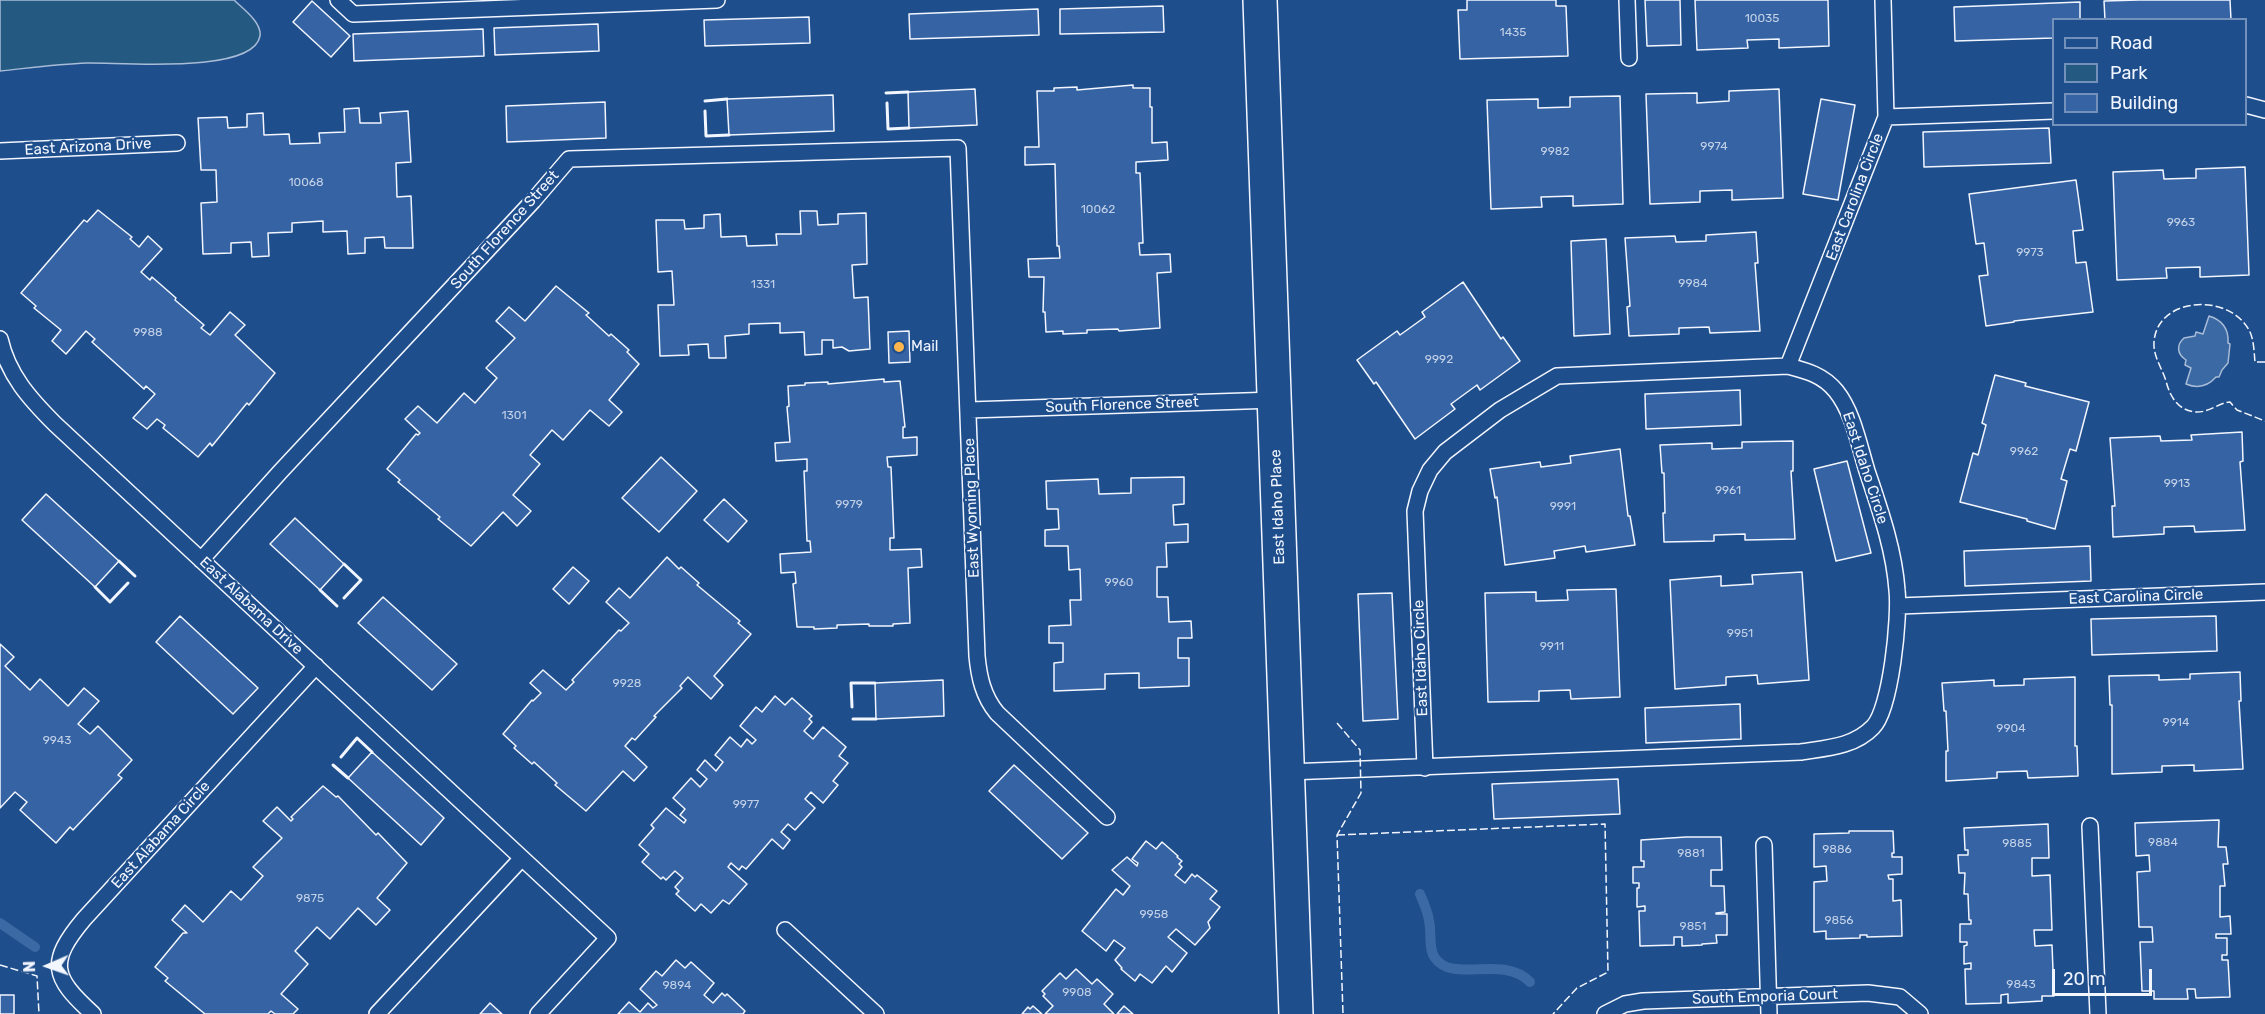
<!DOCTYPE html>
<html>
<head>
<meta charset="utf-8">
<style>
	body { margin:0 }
	#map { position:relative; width:2265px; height:1014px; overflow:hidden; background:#1f4e8c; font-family:Rubik,sans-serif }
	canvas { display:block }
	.legend { position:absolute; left:2052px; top:18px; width:195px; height:108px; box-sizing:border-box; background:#1f4e8c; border:2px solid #7391ba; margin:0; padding:8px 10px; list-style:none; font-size:18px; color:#f2f6ff }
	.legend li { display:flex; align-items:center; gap:12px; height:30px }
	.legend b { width:30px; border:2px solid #7391ba }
	.north { position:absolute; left:18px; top:936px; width:60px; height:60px; -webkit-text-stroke:4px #1f4e8c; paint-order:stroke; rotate:268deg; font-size:16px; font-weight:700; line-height:24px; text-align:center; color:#f2f6ff }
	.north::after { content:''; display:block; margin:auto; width:21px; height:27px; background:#f2f6ff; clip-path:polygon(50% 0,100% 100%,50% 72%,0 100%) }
	.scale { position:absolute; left:2052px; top:969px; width:100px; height:27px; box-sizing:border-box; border:3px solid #f2f6ff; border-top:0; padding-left:8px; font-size:18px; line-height:21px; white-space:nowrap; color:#f2f6ff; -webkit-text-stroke:4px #1f4e8c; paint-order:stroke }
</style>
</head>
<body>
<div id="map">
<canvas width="2265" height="1014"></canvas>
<ul class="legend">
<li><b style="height:8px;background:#1f4e8c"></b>Road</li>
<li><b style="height:16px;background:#245a82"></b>Park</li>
<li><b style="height:16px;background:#3563a3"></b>Building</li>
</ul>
<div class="north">N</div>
<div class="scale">20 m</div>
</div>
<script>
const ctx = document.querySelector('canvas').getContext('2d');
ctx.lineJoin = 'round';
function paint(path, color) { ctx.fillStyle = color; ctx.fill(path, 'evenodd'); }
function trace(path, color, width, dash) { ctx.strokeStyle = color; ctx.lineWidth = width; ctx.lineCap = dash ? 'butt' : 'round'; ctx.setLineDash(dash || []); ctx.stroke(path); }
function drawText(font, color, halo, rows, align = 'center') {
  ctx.font = font + ' Rubik,sans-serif'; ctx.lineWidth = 4.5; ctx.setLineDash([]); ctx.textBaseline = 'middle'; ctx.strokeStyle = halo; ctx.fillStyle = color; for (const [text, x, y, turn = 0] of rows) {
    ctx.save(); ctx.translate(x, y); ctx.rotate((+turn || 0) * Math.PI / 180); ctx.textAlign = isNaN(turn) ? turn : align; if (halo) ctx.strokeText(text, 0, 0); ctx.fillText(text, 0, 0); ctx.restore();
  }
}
const green = new Path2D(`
	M0 0H234C242 8 262 22 260 36 253 75 118 62 87 63 58 64 29 68 0 71Z`);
const water = new Path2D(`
	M2209 316C2222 320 2229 329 2228 343L2230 344 2228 363 2222 370 2219 377H2216C2208 386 2198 389 2186 384L2191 368 2185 365 2186 360C2177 354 2176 345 2184 338L2195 336 2196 332 2203 334Z`);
const stream = new Path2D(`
	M1420 894C1424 903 1428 912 1429 921 1432 932 1428 949 1435 958 1453 984 1503 954 1530 982
	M0 923 35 947`);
const building = new Path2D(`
	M1467 0H1556V6H1566L1568 56 1460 59 1458 10H1467Z
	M1645 0H1680L1681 45 1647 46Z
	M1695 0H1828L1829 46 1779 48V39L1747 40 1748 48 1697 50Z
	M2139 0H2230L2231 20H2105L2104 1Z
	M312 1 350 36 331 57 293 22Z
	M2080 2V20H2054V38L1955 41 1954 7Z
	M1163 6 1164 32 1060 34V9Z
	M1038 9 1039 35 910 39 909 14Z
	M809 17 810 43 705 46 704 20Z
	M598 24 599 51 495 55 494 28Z
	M483 29 484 56 354 61 353 34Z
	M1133 85V88H1150V107H1152V143L1167 142 1168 160 1136 162V173H1140L1143 243H1139L1140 255 1170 254 1171 272 1157 273 1160 328 1119 331 1118 329 1087 330V333L1063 334V331L1046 332 1045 312H1043L1044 277H1029L1028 259 1060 258 1059 246H1057L1055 164 1025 165V147H1039L1037 91H1054V88L1077 87V90Z
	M975 89 977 125 909 128 908 92Z
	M1779 89 1783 198 1732 200V190L1700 191V202L1650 204 1646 94 1697 93V103L1729 101V91Z
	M833 95 834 131 729 135 727 99Z
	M1620 96 1623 204 1573 206V196L1541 197 1542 207 1491 209 1487 100 1538 99V108L1570 107V97Z
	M1821 99 1855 105 1838 200 1803 194Z
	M605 102 606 138 507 142 506 106Z
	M359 108 360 123H381L380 113 408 111 411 162 396 163 397 197 411 196 413 248H385L384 237 365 238V253L348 254 347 231 323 232V221L292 223V232L268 233 269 256 252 257 251 242 231 243V253L203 254 201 203 217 202 216 170H201L198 118 227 117 228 128 247 127V114L263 113 264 135 289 134 290 144 320 143 319 133 345 132 344 109Z
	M2049 128 2051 163 1924 167 1923 132Z
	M2245 167 2249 275 2200 277V267L2166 268 2167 278 2117 280 2113 172 2163 170 2164 179 2196 178V169Z
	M2076 180 2083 230 2073 231 2076 263 2086 262 2093 312 2014 321V322L1986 326 1979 276 1988 275 1984 243 1976 244 1969 194Z
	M98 210 132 237 130 239 139 247 148 236 162 249 141 272 150 280 152 277 176 298 175 300 204 325 201 328 210 335 230 312 245 325 235 335 275 373 249 405 247 403 212 446 210 443 198 457 163 428 165 425 157 419 147 429 133 418 155 394 146 386 144 389 92 342 95 339 86 331 66 354 52 341 61 330 34 308 36 306 21 293 84 220 87 222Z
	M800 211H817L818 225 838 224V214L866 213 867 264 852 265 854 298 868 297 870 349 849 351 842 347 833 348V340H822V354L805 355 804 332 780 333V323L749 324V334L725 336 726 358H709L708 344 688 345 689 355 660 356 658 305H674L672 271 658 272 656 220H684L685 229 704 228V215L720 214 721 237 746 236 747 246 777 245 776 234H801Z
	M1756 232 1758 263H1755L1760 331 1710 333 1709 327 1679 328V334L1629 336 1627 307 1630 306 1625 238 1675 236 1676 242 1706 241V235Z
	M1606 239 1610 334 1574 336 1571 241Z
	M1463 282 1501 339 1503 337 1520 361 1480 390 1477 385 1451 404 1455 409 1415 439 1376 382 1374 384 1357 360 1397 331 1400 335 1425 317 1422 312Z
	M556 286 589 313 586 315 609 336 611 334 629 350 627 352 639 364 609 400 622 412 609 426 590 410 563 440 552 430 530 455 540 464 513 495 531 511 517 526 503 512 471 546 438 519 440 517 398 482 400 480 387 469 416 434 418 435 420 433 405 419 418 406 437 423 464 393 475 403 497 378 486 368 515 338 496 321 509 307 525 321Z
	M909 331 910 362 889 363 888 332Z
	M1995 375 2026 383 2025 386 2089 402 2076 451 2070 449 2061 479 2067 481 2055 529 2027 521V519L1960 502 1973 453 1978 455 1986 425 1982 423Z
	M884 379V382L900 381 905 427H903V438L917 437V455L887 457 888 467H891L894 538H890V550L921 549 922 567 908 568 910 623 893 624V626H869V624L837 625V628L814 629V627H797L793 584 796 583 795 572 781 573 780 554 811 552 810 541H807L804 471H807V459L776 461 775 443 790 442 787 407 789 406 788 386 805 385V383L828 382V384Z
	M1740 390 1741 425 1646 429 1645 394Z
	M2242 432 2243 461 2240 462 2245 530 2195 532 2194 526 2164 527V534L2113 537 2112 506H2115L2110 438 2160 436 2161 441 2192 440 2191 435Z
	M1793 441V471H1791L1795 539 1745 540V534L1714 535V541L1664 542 1663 513H1665L1664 473H1662L1660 445 1712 443V449L1742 448V442Z
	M1620 449 1628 516H1630L1635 545 1586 552 1585 546 1554 551 1555 558 1505 565 1497 497 1495 498 1490 469 1540 462 1541 467 1571 463 1570 456Z
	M661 457 697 491 659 532 622 498Z
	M1847 461 1871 553 1836 561 1814 469Z
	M1184 477V504L1173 505 1174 525 1188 524V542L1166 543 1167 567H1157V597H1168L1169 622 1191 621 1192 638H1178V658H1189V686L1139 688V673L1105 674V689L1054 691V663L1063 662V643H1049V626L1071 625 1070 600H1081L1080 569 1069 570 1068 546H1045V530L1059 529 1058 509H1047L1046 481 1098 479 1099 494 1131 493V478Z
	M46 494 119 561 95 587 22 520Z
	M724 499 747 521 728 542 704 520Z
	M295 518 344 564 320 590 270 544Z
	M2090 546 2091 581 1965 586 1964 551Z
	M667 557 679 569 681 567 699 583 697 585 740 621 738 623 751 634 714 676 723 685 711 699 688 677 680 686 682 688 654 716 656 717 635 740 632 738 625 746 647 767 634 781 623 771 586 811 555 785 557 783 534 762 532 764 514 748 516 746 503 734 532 700 533 701 541 693 530 683 543 670 566 690 574 682 572 680 619 630 621 631 629 623 606 602 619 588 630 598Z
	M573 567 589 581 569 604 553 589Z
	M1802 572 1809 680 1758 684 1757 675 1726 677V685L1675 689 1670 580 1721 576V586L1753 584 1752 575Z
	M1616 589 1620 697 1571 699 1570 690 1539 691V701L1488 702 1485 593 1536 592V601L1568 600 1567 590Z
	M1392 593 1398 719 1363 721 1358 594Z
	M383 597 457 664 432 690 358 623Z
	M180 616 258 688 233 714 156 642Z
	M2216 616 2217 651 2092 655 2091 619Z
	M0 644 14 657 5 666 30 690 40 679 68 706 84 688 99 701 78 724 90 734 98 726 132 760 118 775 122 778 73 830 70 827 56 843 20 810 27 802 15 792 0 808Z
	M2240 672 2241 701H2239L2243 769 2194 771V765L2162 766V772L2112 774V705H2110L2109 676 2159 675V680L2190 679V674Z
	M2075 677V746H2077L2078 776 2028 778 2027 771 1997 772V778L1946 781V751H1948L1946 711H1944L1942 683 1994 680V686L2024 685V679Z
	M943 680 944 716 876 719 875 683Z
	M775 696 785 705 792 698 812 716 809 719 812 722 804 731 813 739 823 727 846 747 839 756 848 763 833 781 838 785 823 803 811 792 805 799 815 808 795 830 788 824 781 832 790 840 783 849 772 839 746 869 742 866 739 870 731 863 728 867 747 884 729 904 723 900 711 913 701 904 695 911 676 894 679 891 675 887 683 878 675 871 666 880 663 877 661 879 642 862 649 854 639 845 654 828 651 825 666 808 684 823 686 820 680 815 685 809 673 798 691 778 700 787 707 779 697 770 705 760 716 771 723 762 715 755 730 737 741 747 747 739 752 744 756 740 740 726 756 707 762 712Z
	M1740 704 1741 739 1646 743 1645 708Z
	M372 752 444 818 421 845 348 778Z
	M1014 765 1088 833 1062 859 989 791Z
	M1618 779 1620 814 1494 819 1492 784Z
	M323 786 336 797 338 796 376 835 378 833 407 863 377 898 390 910 376 925 358 908 330 939 317 927 295 951 308 964 281 994 298 1009 293 1014H275L271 1011 268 1014H205L165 981 168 978 155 967 183 933H187L172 920 185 905 203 922 231 891 241 900 263 876 253 867 282 838 263 821 277 807 291 821 293 819 291 817Z
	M2219 820 2218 847H2226L2228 864H2223L2225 886H2220V917L2230 916 2231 934H2216V938H2227V955H2222V960H2228L2230 997 2196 998 2195 989H2187L2188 999H2154V991H2142L2140 942H2153L2152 927H2139L2137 872 2150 871 2149 855 2136 856 2135 823Z
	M2048 824 2049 858H2032V876L2050 875 2052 930H2034L2035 946 2052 945 2054 996H2042V1001L2008 1003V994L2001 995V1003L1966 1004 1965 969H1971V963L1964 964V946L1967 945V942H1960V924H1971V920H1969L1968 894H1964L1965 873H1959L1958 855H1968V850H1965L1964 828Z
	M1849 831H1893L1894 853H1892V857H1902V874L1888 875 1889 879H1893V901L1901 900 1902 936 1867 937V935H1860V938L1826 939V931L1814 932V882L1827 881 1826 866 1814 867V834L1849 833Z
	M1686 837H1721L1722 870H1711V886H1724L1725 912 1716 913V914H1727V935H1716L1717 943 1702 944V945L1682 946V937H1674V945L1640 946 1639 911H1645V906L1637 907V888H1639V883H1633V867H1644V861H1641V840Z
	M1146 841 1156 849 1162 842 1178 856 1177 857 1182 861 1179 864 1182 867 1175 875 1185 883 1192 874 1195 877 1197 875 1217 891 1210 899 1220 907 1208 922 1210 928 1195 945 1176 929 1168 937 1187 953 1172 972 1166 966 1152 983 1140 974 1135 981 1121 969 1122 968 1115 960 1125 948 1114 940 1106 951 1082 931 1116 889 1123 895 1130 886 1112 870 1127 857 1137 866 1138 863 1132 859Z
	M676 960 685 968 691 962 714 983 704 995 713 1003 722 993 725 996 727 994 745 1011 743 1014H618L629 1002 640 1012 648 1003 653 1008 657 1005 640 989 656 971 662 976Z
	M1076 969 1092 984 1097 979 1113 994 1104 1004 1114 1014H1045L1053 1006 1043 996 1045 994 1042 991 1060 973 1066 979Z
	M0 995H14V1014H0Z
	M490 1003 502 1014H480Z
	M1033 1006 1042 1014H1022L1028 1007 1030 1009Z
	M1124 1006 1133 1014H1117Z`);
const service = new Path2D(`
	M338 0 353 14 717 0
	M1627 0 1629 58
	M2246 105 2265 110
	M1886 117 2054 111
	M0 151 177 143
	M0 339C8 375 30 399 55 424L608 938 538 1014
	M1788 366 1886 117 1883 0
	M969 410 1275 400
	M201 560 280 472 533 201 569 159 958 148 977 656C979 677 983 696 997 713L1107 817
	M1899 606 2265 592
	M1288 772 1801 752C1826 748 1854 747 1873 727 1891 709 1900 616 1897 590 1894 549 1880 510 1867 471 1859 445 1853 412 1836 391 1823 375 1807 371 1788 366L1557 376 1500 410 1445 452 1430 470 1420 491 1415 511 1425 768
	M2090 826 2098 1014
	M1764 845 1769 1014
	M785 930 876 1014
	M93 1014C52 977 48 962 84 919L316 666
	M377 1014 522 858
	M1605 1014 1625 1004 1643 1001 1868 993 1900 997 1920 1014`);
const tertiary = new Path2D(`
	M1260 0 1296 1014`);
const fence = new Path2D(`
	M2265 362H2255C2254 352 2254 339 2249 330 2228 292 2157 297 2154 342 2153 356 2162 368 2166 381 2170 397 2178 410 2195 412 2209 413 2218 403 2230 402L2237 410 2265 421
	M1337 723 1360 750 1361 793 1337 835 1343 1014
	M1337 835 1605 824 1608 972 1577 988 1553 1014
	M0 965 37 976 39 1014`);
const wall = new Path2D(`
	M886 93 908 92
	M705 101 727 99
	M887 103 888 129 909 128
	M705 111 706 136 729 135
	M119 561 135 576
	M95 587 110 602 128 583
	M320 590 337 606
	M344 598 361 580 344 564
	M852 707 851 683H875
	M853 719H876
	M341 757 357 738 372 752
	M333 765 348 778`);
const markers = [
	[899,347,6,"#ffb74d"]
];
const numberNames = [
	["10035",1762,19],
	["1435",1513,33],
	["9974",1714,147],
	["9982",1555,152],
	["10068",306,183],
	["10062",1098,210],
	["9963",2181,223],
	["9973",2030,253],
	["9984",1693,284],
	["1331",763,285],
	["9988",148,333],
	["9992",1439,360],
	["1301",514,416],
	["9962",2024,452],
	["9913",2177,484],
	["9961",1728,491],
	["9979",849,505],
	["9991",1563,507],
	["9960",1119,583],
	["9951",1740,634],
	["9911",1552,647],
	["9928",627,684],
	["9914",2176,723],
	["9904",2011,729],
	["9943",57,741],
	["9977",746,805],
	["9884",2163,843],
	["9885",2017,844],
	["9886",1837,850],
	["9881",1691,854],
	["9875",310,899],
	["9958",1154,915],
	["9856",1839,921],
	["9851",1693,927],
	["9843",2021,985],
	["9894",677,986],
	["9908",1077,993]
];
const streetNames = [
	["East Arizona Drive",88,147,-3],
	["East Carolina Circle",1855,197,-69],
	["South Florence Street",505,230,-48],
	["South Florence Street",1122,405,-2],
	["East Idaho Circle",1865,468,72],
	["East Idaho Place",1278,507,-92],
	["East Wyoming Place",972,508,-92],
	["East Carolina Circle",2136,597,-2],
	["East Alabama Drive",251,606,43],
	["East Idaho Circle",1421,658,-92],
	["East Alabama Circle",161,835,-48],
	["South Emporia Court",1765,997,-2]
];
const poiNames = [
	["Mail",911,347]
];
paint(green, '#245a82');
trace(green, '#a8bbd7', 1.5);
paint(water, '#3b69a3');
trace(water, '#a8bbd7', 1.5);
trace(stream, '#3b69a3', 10);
paint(building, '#3563a3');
trace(building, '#f2f6ff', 1.5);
trace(service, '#f2f6ff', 18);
trace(tertiary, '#f2f6ff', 36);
trace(service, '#1f4e8c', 15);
trace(tertiary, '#1f4e8c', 33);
trace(fence, '#f2f6ff', 1.5, [8, 3]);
trace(wall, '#f2f6ff', 3);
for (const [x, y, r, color] of markers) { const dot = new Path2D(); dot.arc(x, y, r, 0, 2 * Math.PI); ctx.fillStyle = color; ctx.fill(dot); trace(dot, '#1f4e8c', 2); }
drawText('12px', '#c3d1e8', null, numberNames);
drawText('15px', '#f2f6ff', '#1f4e8c', streetNames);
drawText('15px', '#f2f6ff', '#1f4e8c', poiNames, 'left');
</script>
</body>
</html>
